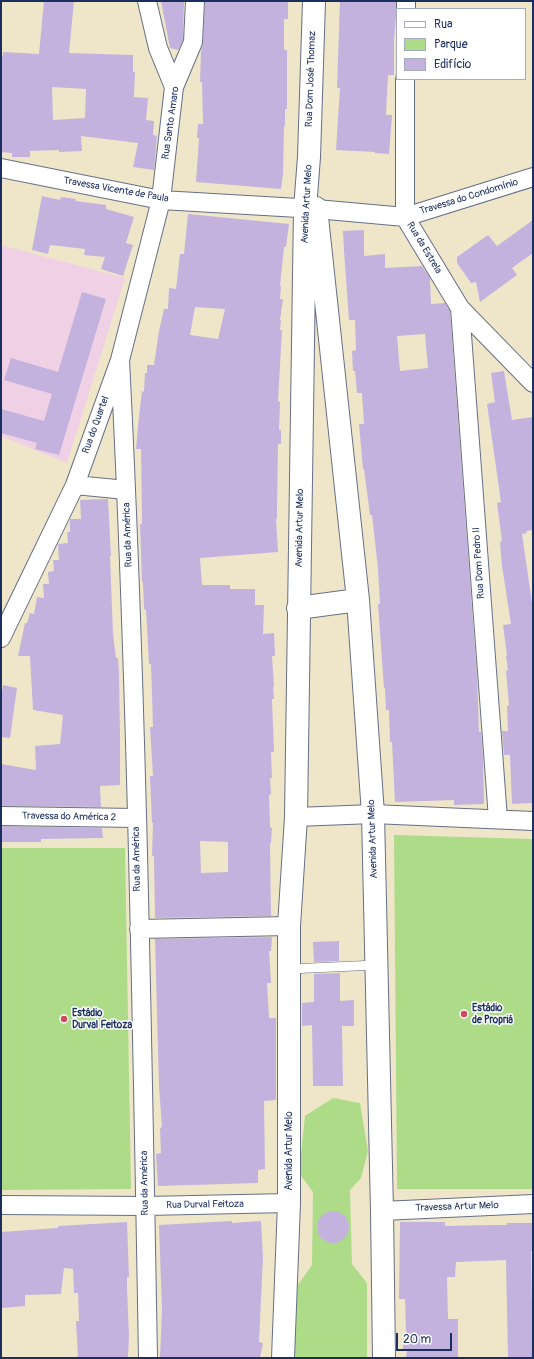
<!DOCTYPE html>
<html>
<head>
<meta charset="utf-8">
<style>
	body { margin:0 }
	#map { position:relative; width:534px; height:1359px; overflow:hidden; background:#efe6ca; font-family:Pangolin,sans-serif }
	canvas { display:block }
	.frame { position:absolute; inset:0; border:2px solid #1b2f5e; pointer-events:none }
	.legend { position:absolute; left:396px; top:8px; width:130px; height:72px; box-sizing:border-box; background:#fff; border:1px solid #a4acbf; margin:0; padding:5px 7px; list-style:none; font-size:12px; color:#1b2f5e }
	.legend li { display:flex; align-items:center; gap:8px; height:20px }
	.legend b { width:20px; border:1px solid #a4acbf }
	.scale { position:absolute; left:396px; top:1333px; width:56px; height:18px; box-sizing:border-box; border:2px solid #1b2f5e; border-top:0; padding-left:5px; font-size:12px; line-height:14px; white-space:nowrap; color:#1b2f5e; -webkit-text-stroke:3px #fff; paint-order:stroke }
</style>
</head>
<body>
<div id="map">
<canvas width="534" height="1359"></canvas>
<div class="frame"></div>
<ul class="legend">
<li><b style="height:5px;background:#fff"></b>Rua</li>
<li><b style="height:11px;background:#aedb88"></b>Parque</li>
<li><b style="height:11px;background:#c3b2de"></b>Edifício</li>
</ul>
<div class="scale">20 m</div>
</div>
<script>
const ctx = document.querySelector('canvas').getContext('2d');
ctx.lineJoin = 'round';
function paint(path, color) { ctx.fillStyle = color; ctx.fill(path, 'evenodd'); }
function trace(path, color, width, dash) { ctx.strokeStyle = color; ctx.lineWidth = width; ctx.lineCap = dash ? 'butt' : 'round'; ctx.setLineDash(dash || []); ctx.stroke(path); }
function drawText(font, color, halo, rows, align = 'center') {
  ctx.font = font + ' Pangolin,sans-serif'; ctx.lineWidth = 3; ctx.setLineDash([]); ctx.textBaseline = 'middle'; ctx.strokeStyle = halo; ctx.fillStyle = color; for (const [text, x, y, turn = 0] of rows) {
    ctx.save(); ctx.translate(x, y); ctx.rotate((+turn || 0) * Math.PI / 180); ctx.textAlign = isNaN(turn) ? turn : align; if (halo) ctx.strokeText(text, 0, 0); ctx.fillText(text, 0, 0); ctx.restore();
  }
}
const built = new Path2D(`
	M1 245 125 278 67 463 1 436Z`);
const green = new Path2D(`
	M394 835 533 839V1189H397Z
	M1 848H125L131 1189 1 1190Z
	M333 1098 360 1103 368 1151 361 1178 350 1190 352 1264 367 1283V1358H295V1289L312 1265 313 1192 299 1173 305 1116Z`);
const building = new Path2D(`
	M44 1H74L69 53 133 55V72H135L134 97 148 98 146 120 154 121 153 135 157 136 154 170 133 167 138 143 81 136 82 151 59 152V150L30 151V157H12V153L1 152V55L3 56V52L39 54ZM52 87 86 89 85 118 53 120Z
	M161 1H184L183 40 178 50 170 48Z
	M205 1 288 2V19H284V50H287V109H285V126H284L283 174 281 189 196 182 199 138H197L198 124H203L202 82H200L201 51 203 43Z
	M340 1H396L397 16H396L394 40V75H388L386 115H392L389 154 375 153V152L336 150 340 88H337Z
	M42 196 60 200 61 197 76 199 75 201 106 205V209L134 217 126 243 133 245 123 276 101 269 105 257 84 255 85 249 50 245 48 254 32 250Z
	M188 214 289 224 286 247H284L280 286H281L280 299H283L280 320H281L280 330H282L278 401 280 402 279 430H281V444H278L277 507V519H276L278 552 200 558 202 585H230V589H255V605H264L263 634 274 633 275 656H272L274 687H273L274 699H272L274 752H271L272 778H270L271 794 269 795 270 827 272 828 271 843H270L271 916 155 918 154 856H152L153 823H152L150 776H153L150 727H153L151 664H149L146 609 144 610 143 582H142L140 524H142L141 449H136L138 426 142 391 144 392 145 373H147V365H154L159 331 164 309H168L169 288 176 289 180 254H184ZM195 307 225 309 218 339 190 335ZM200 841 228 842V872L201 873Z
	M533 220V253L512 268 517 275 480 302 476 282 471 283 457 263V257L488 235 497 246Z
	M364 230V256L385 254V268L422 266 430 278 431 304 445 303 450 311 477 676 479 732H481L483 756 484 804 454 805V800L395 802 392 742H390L389 710H386L385 688H384L378 604H380L378 568 372 515H370L364 469H363L359 424H364L362 393H357L355 371H353L352 351 356 350 355 320H349L344 251 343 231ZM425 334 428 368 400 371 397 336Z
	M82 292 106 299 59 455 35 449 37 443 1 433V409L44 421 52 394 4 380 11 358 58 372Z
	M504 371 512 420 533 417V530L526 531 527 533 522 534 533 610V803L512 804 510 755H504L502 731H508L507 706 509 705 506 671 508 670 506 656 507 655 503 625 511 624 502 566 500 542 502 541 497 503 501 502 487 404 495 402 491 373Z
	M108 499 111 556H110L113 634 116 658H118L119 673 120 736V785L100 786 101 807 1 806V764L36 770 35 746 60 744 63 715 33 710 30 656H18L25 623H27L30 613 34 614 37 597 44 598 43 584H49L48 572 54 571 53 560H59L58 544 68 543 67 532H70V519H81L80 500Z
	M3 685 17 688 10 738 1 737V700Z
	M1 826 102 828 103 838 41 839V842H1Z
	M272 937 271 951H269L271 983H267L269 1018H276V1100L264 1101 265 1169 258 1170V1183L158 1186 156 1154 161 1153 160 1128 162 1127 159 1086 155 939Z
	M339 941V961L314 962 313 942Z
	M340 973V1001L354 1000V1026H342L343 1086H313L312 1025 302 1026V1003L314 1002V974Z
	M317 1227a16 16 0 1 1 32 0a16 16 0 1 1-32 0Z
	M232 1221V1223L261 1221 263 1258 259 1342 263 1343 260 1358 160 1357 162 1310 159 1225Z
	M127 1222 129 1277H127V1288L129 1336 128 1357 78 1358 76 1321H79L78 1293H74L73 1269 64 1268 61 1294 25 1295V1306L1 1308V1232L58 1228V1226Z
	M400 1222H445V1226L492 1225H507V1223H533V1251H531L533 1358H508L506 1260 456 1262 455 1277H447L448 1319H458V1358H406L407 1350H403V1336H406L405 1299H399Z`);
const lane = new Path2D(`
	M289 969 376 965`);
const street = new Path2D(`
	M147 1 158 48 174 87
	M406 9V1
	M405 79V217L460 308 533 383
	M1 168 161 200 316 209 405 217 533 177
	M460 308 498 819
	M120 360C137 692 142 1025 148 1358
	M75 485 126 490
	M1 638 75 485 120 360 161 200 174 87 193 42 195 1
	M1 816 136 818
	M296 817 373 814 533 821
	M139 929 289 926
	M1 1205 145 1206 289 1203
	M382 1211 533 1204`);
const primary = new Path2D(`
	M316 208 358 600 373 814 382 1211 384 1358
	M298 608 358 600
	M283 1358 289 1203V926L296 817 305 209 309 157 314 1`);
const markers = [
	[464,1014,4,"#d1495b"],
	[64,1019,4,"#d1495b"]
];
const streetNames = [
	["Rua Dom José Thomaz",311,79,-88],
	["Rua Santo Amaro",171,123,-82],
	["Travessa Vicente de Paula",116,190,10],
	["Travessa do Condomínio",469,197,-17],
	["Avenida Artur Melo",307,204,-87],
	["Rua da Estrela",424,248,59],
	["Rua do Quartel",96,425,-70],
	["Avenida Artur Melo",300,528,-89],
	["Rua da América",128,535,-92],
	["Rua Dom Pedro II",479,563,-94],
	["Travessa do América 2",69,817,1],
	["Avenida Artur Melo",373,839,-92],
	["Rua da América",137,859,-91],
	["Avenida Artur Melo",289,1151,-90],
	["Rua da América",145,1183,-91],
	["Rua Durval Feitoza",205,1205,-1],
	["Travessa Artur Melo",457,1207,-2]
];
const poiNames = [
	["Estádio",472,1008],
	["de Propriá",472,1020],
	["Estádio",72,1013],
	["Durval Feitoza",72,1025]
];
paint(built, '#f0d0e4');
paint(green, '#aedb88');
paint(building, '#c3b2de');
trace(lane, '#656f84', 10);
trace(street, '#656f84', 20);
trace(primary, '#656f84', 24);
trace(lane, '#fff', 9);
trace(street, '#fff', 18);
trace(primary, '#fff', 22);
for (const [x, y, r, color] of markers) { const dot = new Path2D(); dot.arc(x, y, r, 0, 2 * Math.PI); ctx.fillStyle = color; ctx.fill(dot); trace(dot, '#fff', 1.5); }
drawText('10px', '#1b2f5e', '#fff', streetNames);
drawText('bold 10px', '#1b2f5e', '#fff', poiNames, 'left');
</script>
</body>
</html>
